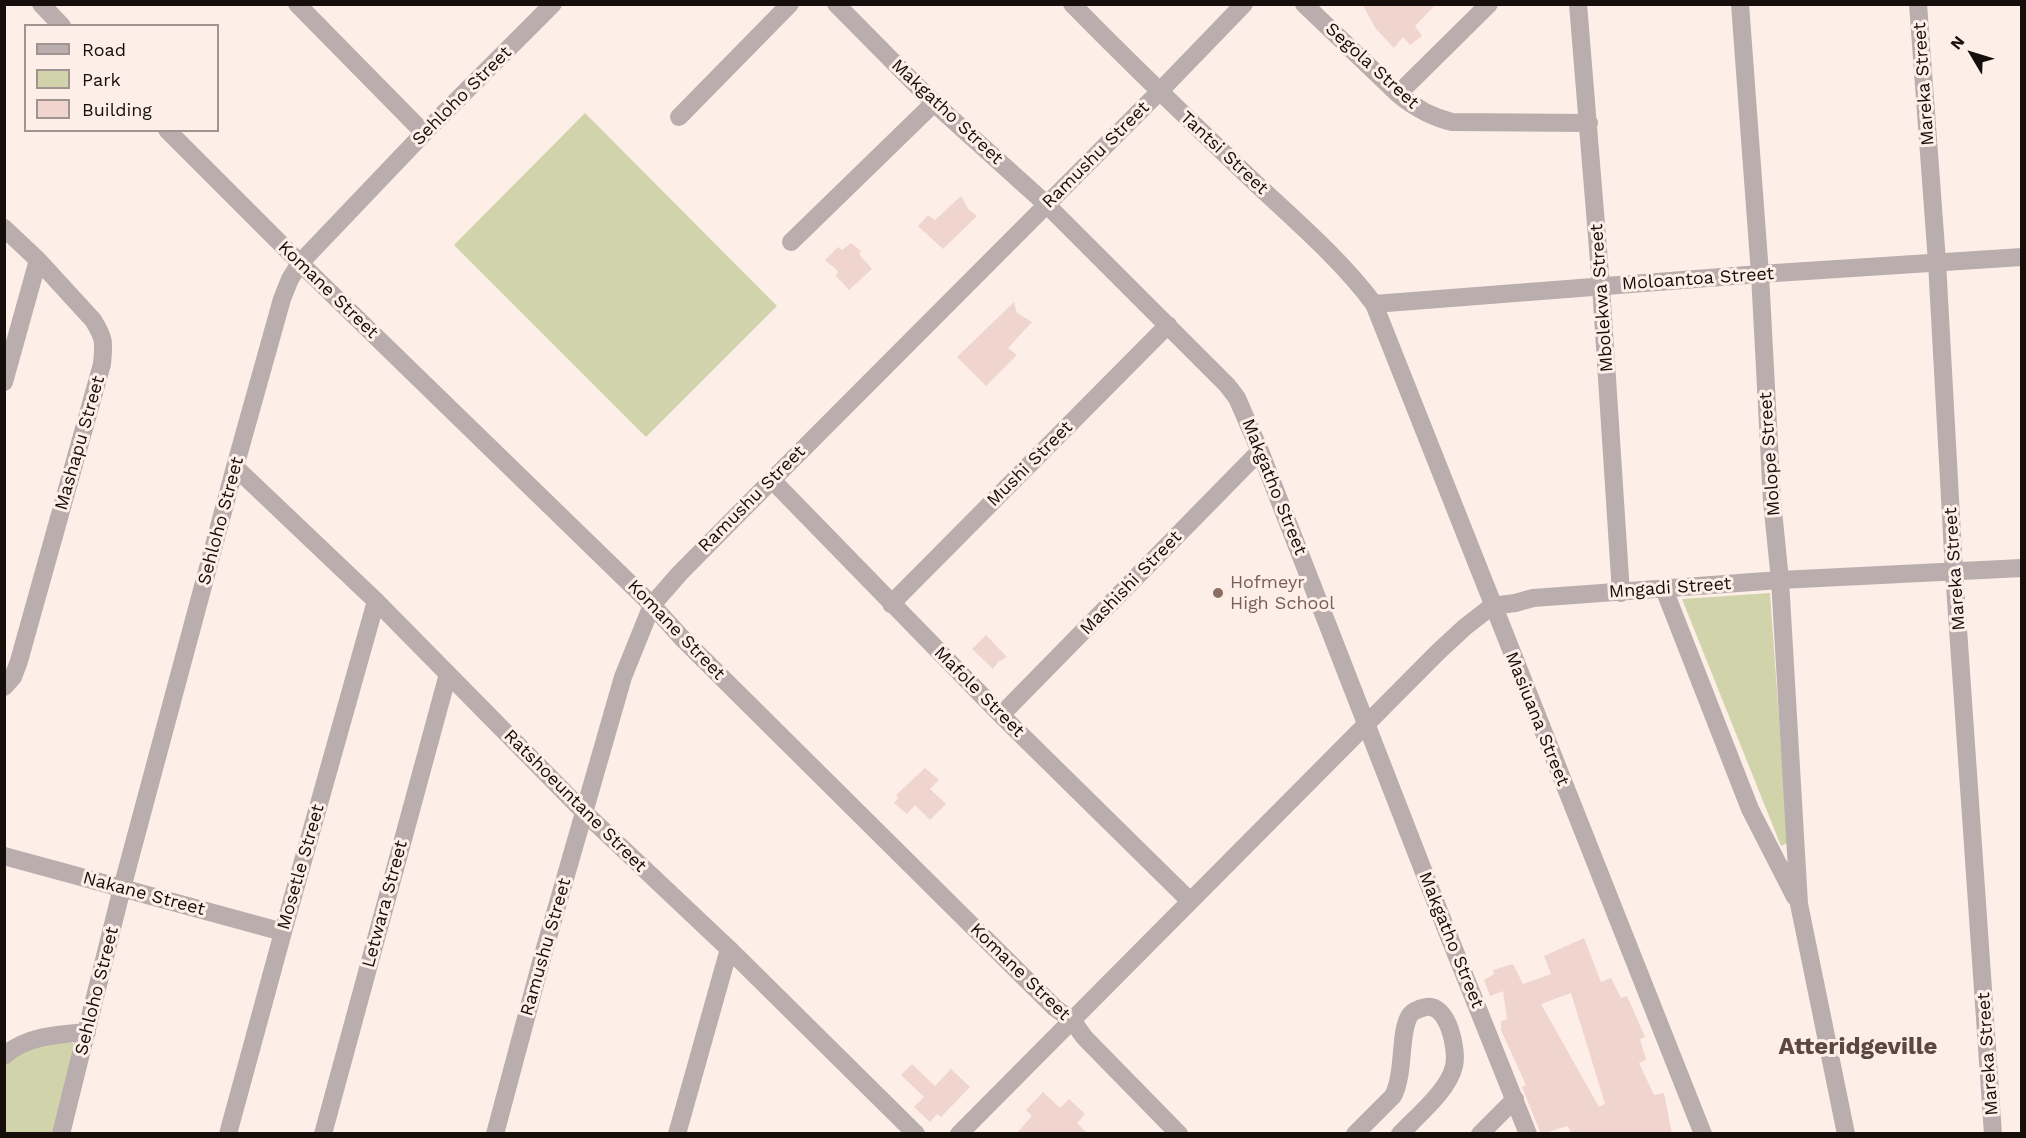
<!DOCTYPE html>
<html>
<head>
<meta charset="utf-8">
<style>
	body { margin:0 }
	#map { position:relative; width:2026px; height:1138px; overflow:hidden; background:#fdeee8; font-family:"Work Sans",sans-serif }
	canvas { display:block }
	.frame { position:absolute; inset:0; border:6px solid #160e0b; pointer-events:none }
	.legend { position:absolute; left:24px; top:24px; width:195px; height:108px; box-sizing:border-box; background:#fdeee8; border:2px solid #a19490; margin:0; padding:8px 10px; list-style:none; font-size:18px; color:#160e0b }
	.legend li { display:flex; align-items:center; gap:12px; height:30px }
	.legend b { width:30px; border:2px solid #a19490 }
	.north { position:absolute; left:1942px; top:24px; width:60px; height:60px; -webkit-text-stroke:4px #fdeee8; paint-order:stroke; rotate:308deg; font-size:16px; font-weight:700; line-height:24px; text-align:center; color:#160e0b }
	.north::after { content:''; display:block; margin:auto; width:21px; height:27px; background:#160e0b; clip-path:polygon(50% 0,100% 100%,50% 72%,0 100%) }
</style>
</head>
<body>
<div id="map">
<canvas width="2026" height="1138"></canvas>
<div class="frame"></div>
<ul class="legend">
<li><b style="height:8px;background:#b9adad"></b>Road</li>
<li><b style="height:16px;background:#d1d4ab"></b>Park</li>
<li><b style="height:16px;background:#efd5ce"></b>Building</li>
</ul>
<div class="north">N</div>
</div>
<script>
const ctx = document.querySelector('canvas').getContext('2d');
ctx.lineJoin = 'round';
function paint(path, color) { ctx.fillStyle = color; ctx.fill(path, 'evenodd'); }
function trace(path, color, width, dash) { ctx.strokeStyle = color; ctx.lineWidth = width; ctx.lineCap = dash ? 'butt' : 'round'; ctx.setLineDash(dash || []); ctx.stroke(path); }
function drawText(font, color, halo, rows, align = 'center') {
  ctx.font = font + ' "Work Sans",sans-serif'; ctx.lineWidth = 6; ctx.setLineDash([]); ctx.textBaseline = 'middle'; ctx.strokeStyle = halo; ctx.fillStyle = color; for (const [text, x, y, turn = 0] of rows) {
    ctx.save(); ctx.translate(x, y); ctx.rotate((+turn || 0) * Math.PI / 180); ctx.textAlign = isNaN(turn) ? turn : align; if (halo) ctx.strokeText(text, 0, 0); ctx.fillText(text, 0, 0); ctx.restore();
  }
}
const green = new Path2D(`
	M585 113 777 306 646 437 454 245Z
	M1770 593 1788 843 1781 846 1682 599Z
	M65 1040 73 1043 78 1052 56 1133H5L4 1065C20 1045 42 1043 65 1040Z`);
const building = new Path2D(`
	M1362 4H1436L1415 26 1422 36 1410 45 1403 37 1394 48 1376 29Z
	M961 196 969 210 977 216 943 249 918 226 928 215 935 220Z
	M851 243 861 251 859 254 872 269 849 290 836 276 838 271 825 260 838 247 842 250Z
	M1014 302 1017 313 1032 322 1008 348 1017 355 986 386 957 357Z
	M986 635 1007 657 998 662 993 669 972 649Z
	M925 768 939 780 930 789 946 804 930 820 915 805 907 814 894 803 898 798 896 795Z
	M1584 938 1601 982 1611 978 1621 998 1627 996 1645 1037 1640 1039 1646 1060 1639 1063 1654 1095 1664 1093 1672 1134H1571L1568 1126 1541 1134 1522 1087 1526 1085 1501 1030V1021L1507 1019 1503 991 1490 996 1484 980 1494 974 1493 970 1513 964 1523 984 1551 974 1544 956ZM1571 993 1605 1104 1599 1107 1541 1004Z
	M912 1064 935 1086 951 1069 970 1087 941 1117 937 1114 930 1122 914 1107 924 1097 901 1075Z
	M1043 1092 1060 1108 1069 1099 1085 1114 1077 1123 1088 1134H1016L1032 1116 1026 1110Z`);
const minor = new Path2D(`
	M41 4 62 26
	M297 4 424 133
	M836 4 934 103 1046 204 1227 385 1237 398 1260 451 1446 929 1528 1134
	M1072 4C1130 63 1189 120 1249 177 1291 217 1339 257 1374 304L1703 1134
	M1304 4 1398 94C1415 108 1431 117 1452 122L1589 123
	M1578 4 1601 286 1621 593
	M1740 4 1760 274 1772 501 1780 580 1799 904 1846 1134
	M1918 4 1937 262 1954 571 1993 1134
	M1398 94 1489 4
	M679 117 790 4
	M167 130 300 263 652 605 682 638 1055 1008 1072 1020 1084 1037 1179 1134
	M4 228 38 260 93 320C105 339 104 343 102 364L19 661 13 677 4 687
	M791 242 934 103
	M1374 304 1760 274 2022 257
	M4 382 38 260
	M235 467 376 601 585 813 729 949 916 1134
	M772 480 1001 715 1190 901
	M1664 589 1750 809 1795 897
	M891 604 1168 325
	M1001 715 1260 451
	M4 856 283 932
	M4 1056C25 1036 60 1034 87 1032
	M61 1134 122 888 235 467 282 299 290 279 300 263 424 133 553 4
	M228 1134 283 932 376 601
	M323 1134 448 674
	M495 1134 541 962 623 677 652 605 680 573 772 480 1159 92 1244 4
	M677 1134 729 949
	M959 1134 1438 652 1465 627 1492 606 1515 603 1533 598 1780 580 2022 568
	M1355 1134 1393 1096C1405 1074 1399 1030 1410 1015 1413 1011 1421 1008 1426 1007 1448 1003 1458 1050 1454 1066 1449 1090 1417 1116 1400 1134
	M1480 1134 1515 1099`);
const markers = [
	[1218,593,6,"#8d6e63"]
];
const streetNames = [
	["Segola Street",1372,66,42],
	["Mareka Street",1924,84,-94],
	["Sehloho Street",462,96,-45],
	["Makgatho Street",947,112,43],
	["Tantsi Street",1224,153,43],
	["Ramushu Street",1096,155,-45],
	["Moloantoa Street",1698,279,-4],
	["Komane Street",328,290,44],
	["Mbolekwa Street",1602,298,-94],
	["Mashapu Street",80,443,-74],
	["Molope Street",1770,454,-94],
	["Mushi Street",1030,464,-45],
	["Makgatho Street",1274,487,68],
	["Ramushu Street",752,499,-45],
	["Sehloho Street",221,521,-75],
	["Mareka Street",1955,569,-94],
	["Mashishi Street",1131,583,-46],
	["Mngadi Street",1670,588,-4],
	["Komane Street",676,630,46],
	["Mafole Street",979,692,45],
	["Masiuana Street",1537,719,68],
	["Ratshoeuntane Street",575,801,45],
	["Mosetle Street",301,867,-74],
	["Nakane Street",144,894,15],
	["Letwara Street",385,904,-75],
	["Makgatho Street",1451,940,68],
	["Ramushu Street",546,947,-74],
	["Komane Street",1020,972,44],
	["Sehloho Street",97,991,-76],
	["Mareka Street",1988,1054,-94]
];
const educationNames = [
	["Hofmeyr",1230,583],
	["High School",1230,604]
];
const districtNames = [
	["Atteridgeville",1858,1047]
];
paint(green, '#d1d4ab');
paint(building, '#efd5ce');
trace(minor, '#b9adad', 18);
for (const [x, y, r, color] of markers) { const dot = new Path2D(); dot.arc(x, y, r, 0, 2 * Math.PI); ctx.fillStyle = color; ctx.fill(dot); trace(dot, '#fdeee8', 2); }
drawText('18px', '#160e0b', '#fdeee8', streetNames);
drawText('18px', '#785e54', '#fdeee8', educationNames, 'left');
drawText('bold 24px', '#5b473f', '#fdeee8', districtNames);
</script>
</body>
</html>
